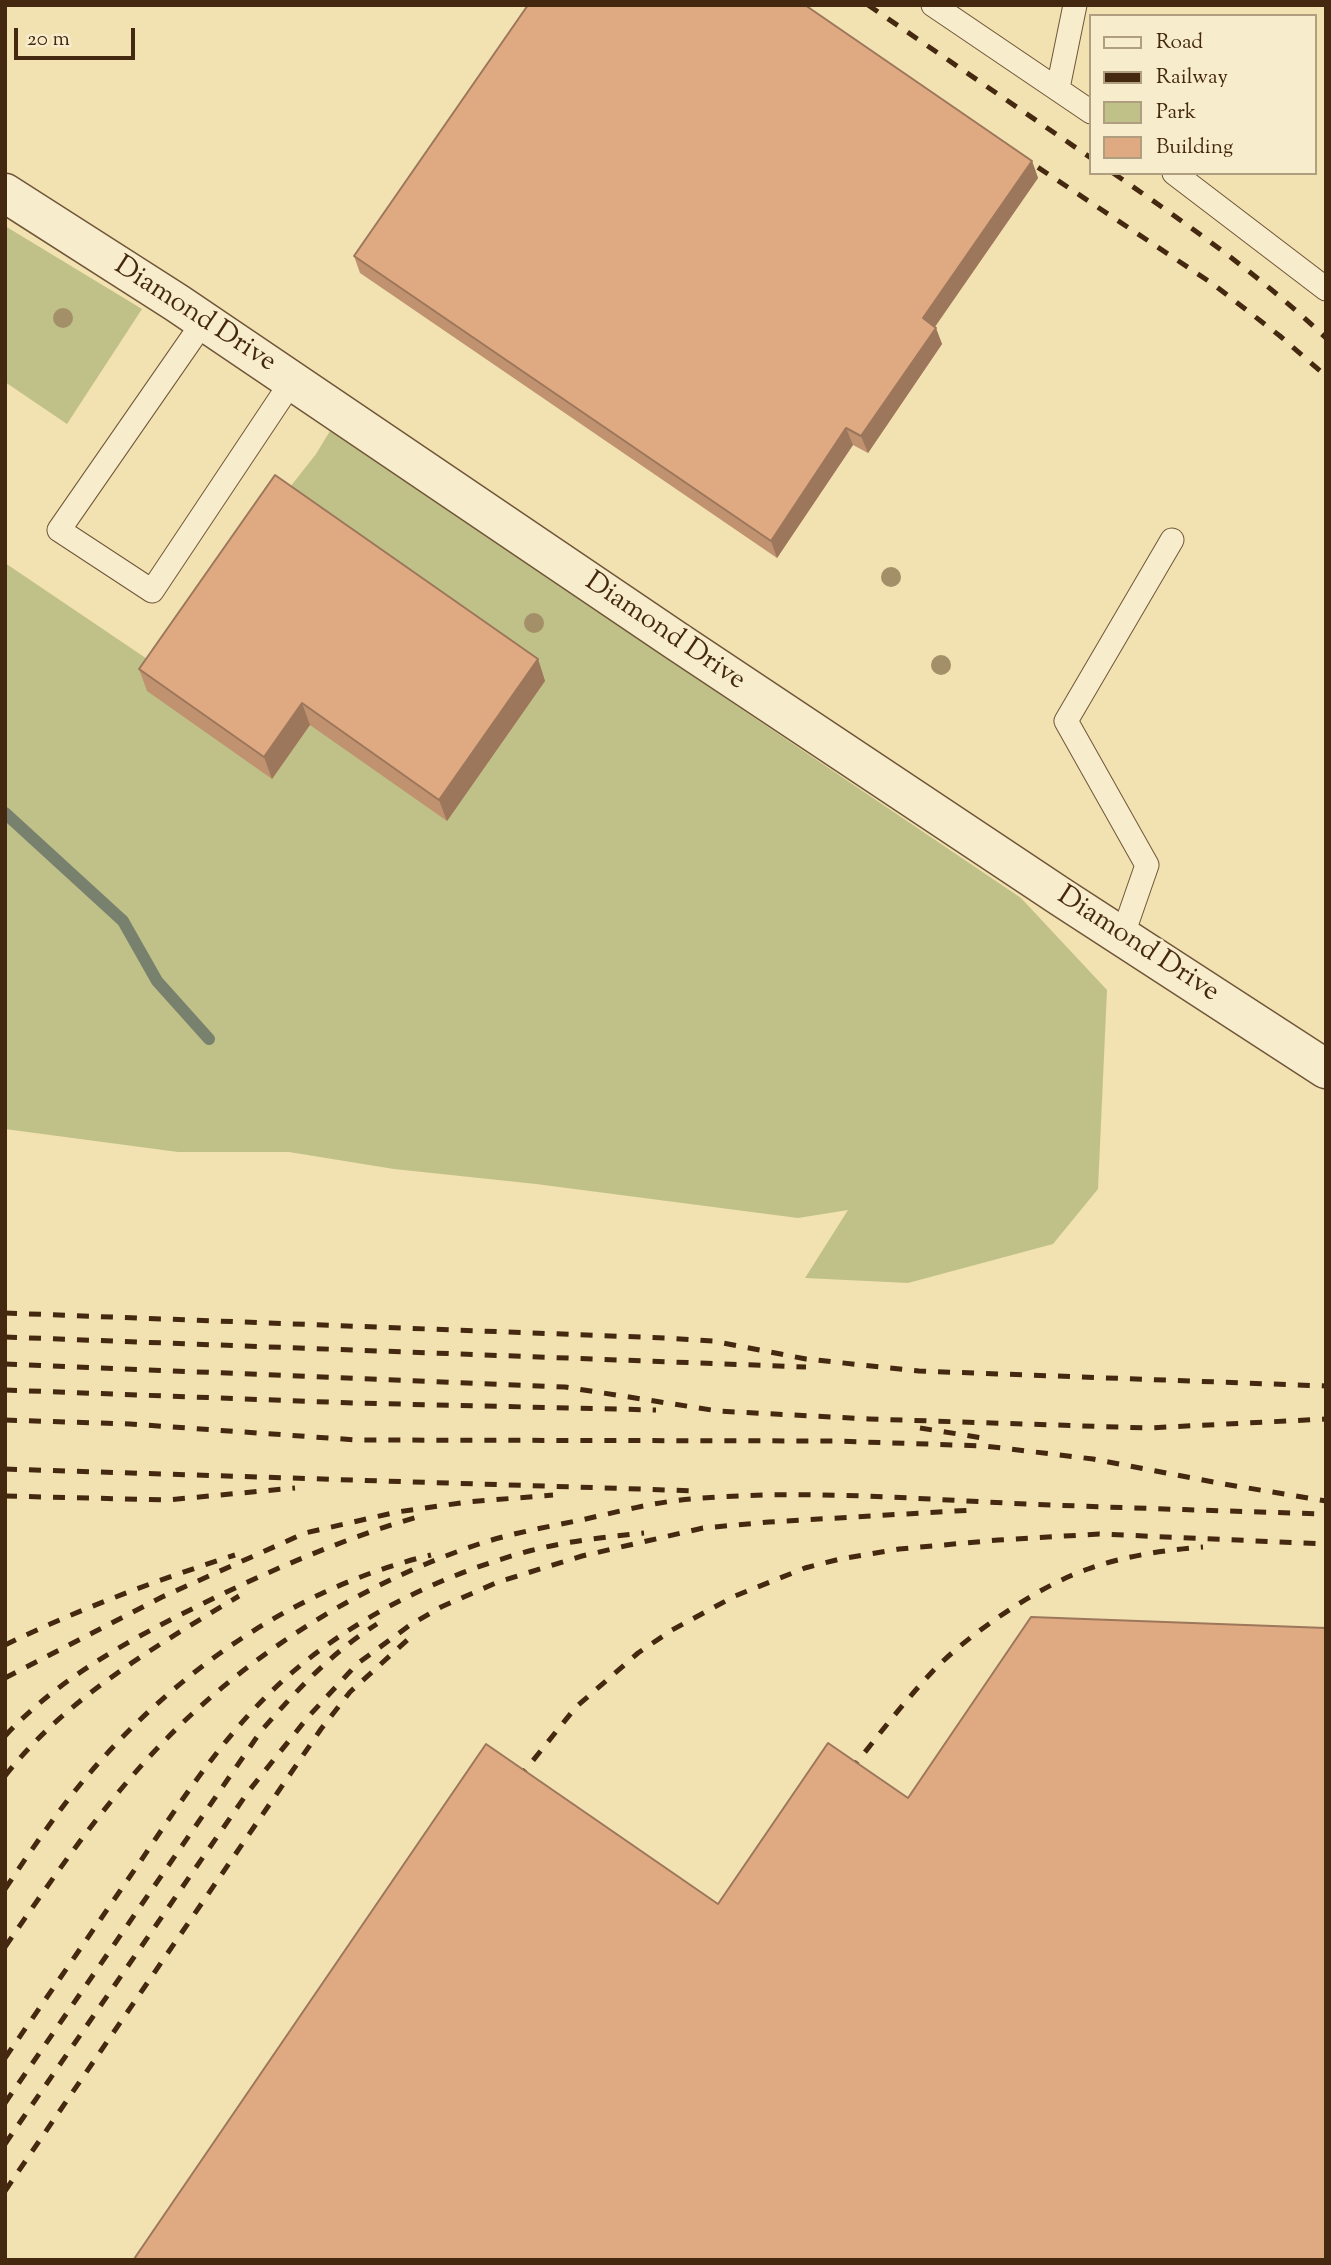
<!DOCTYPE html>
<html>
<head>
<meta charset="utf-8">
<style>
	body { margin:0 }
	#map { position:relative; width:1331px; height:2265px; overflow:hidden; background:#f2e1b1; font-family:"Sorts Mill Goudy",serif }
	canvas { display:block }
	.frame { position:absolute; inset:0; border:7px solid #44280f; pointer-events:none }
	.legend { position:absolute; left:1089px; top:14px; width:228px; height:161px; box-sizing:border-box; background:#f7eccc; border:2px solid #af9e80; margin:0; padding:9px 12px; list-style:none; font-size:21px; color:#44280f }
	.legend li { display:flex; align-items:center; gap:14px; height:35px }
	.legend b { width:35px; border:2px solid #af9e80 }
	.scale { position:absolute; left:14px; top:28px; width:121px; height:32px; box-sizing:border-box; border:4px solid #44280f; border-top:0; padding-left:9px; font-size:21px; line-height:24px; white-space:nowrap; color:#44280f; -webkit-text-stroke:5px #f7eccc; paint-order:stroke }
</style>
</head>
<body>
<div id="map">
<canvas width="1331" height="2265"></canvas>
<div class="frame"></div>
<ul class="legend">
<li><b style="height:9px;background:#f7eccc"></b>Road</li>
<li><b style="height:9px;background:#44280f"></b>Railway</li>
<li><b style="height:19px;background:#c0c188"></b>Park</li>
<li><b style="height:19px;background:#dfaa82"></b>Building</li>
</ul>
<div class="scale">20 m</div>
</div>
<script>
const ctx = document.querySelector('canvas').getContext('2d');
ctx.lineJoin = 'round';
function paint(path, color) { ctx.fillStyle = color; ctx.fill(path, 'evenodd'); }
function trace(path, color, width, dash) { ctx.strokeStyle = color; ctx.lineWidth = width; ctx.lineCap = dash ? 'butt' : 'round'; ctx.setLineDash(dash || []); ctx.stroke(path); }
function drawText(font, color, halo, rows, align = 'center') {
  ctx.font = font + ' "Sorts Mill Goudy",serif'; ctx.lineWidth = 6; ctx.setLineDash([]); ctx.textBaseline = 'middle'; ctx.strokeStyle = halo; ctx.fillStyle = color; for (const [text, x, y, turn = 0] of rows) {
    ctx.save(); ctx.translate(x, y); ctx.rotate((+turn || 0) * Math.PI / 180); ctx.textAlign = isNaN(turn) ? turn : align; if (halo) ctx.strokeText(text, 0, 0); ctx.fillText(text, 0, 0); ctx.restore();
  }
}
const green = new Path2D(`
	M5 226 142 309 67 424 5 382Z
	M330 431 1021 898 1107 990 1098 1189 1053 1244 908 1283 805 1278 848 1210 798 1218 536 1184 394 1169 289 1152H178L5 1129V563L162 669 272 778 310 725 283 496 316 454Z`);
const stream = new Path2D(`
	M5 813 123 921 157 981 209 1039`);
const service = new Path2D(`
	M933 5 1091 112
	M1058 88 1075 5
	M1174 173 1326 289
	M204 321 59 530 152 591 292 381
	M1122 937 1147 865 1066 721 1172 540`);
const minor = new Path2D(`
	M5 193 177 303 675 640 1061 897 1326 1069`);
const rail = new Path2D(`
	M868 5 1091 158
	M1018 154 1213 284 1280 336 1326 376
	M1113 173C1187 224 1261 276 1326 338
	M5 1313 666 1338 713 1341 806 1359 919 1371 1326 1386
	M5 1337 806 1367
	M5 1364 565 1387 718 1411 869 1419 1148 1428 1326 1419
	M5 1390 353 1403 656 1410
	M5 1420 130 1424 357 1440 834 1441 985 1446 1093 1459 1224 1484 1326 1501
	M920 1428 983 1438
	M5 1469 700 1491
	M5 1496 167 1500 295 1488
	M5 1645C79 1609 157 1580 235 1555
	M5 1678 162 1597 305 1533 397 1512 467 1502 553 1495
	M5 1736C61 1676 131 1639 204 1603 273 1569 343 1539 417 1517
	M850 1771C877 1737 903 1703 932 1672 967 1635 1040 1585 1088 1569 1124 1556 1165 1550 1203 1547
	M5 1776C66 1698 156 1646 239 1596
	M518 1779 576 1707 638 1653 672 1630 735 1596 805 1568 840 1559 899 1549 998 1540 1099 1534 1326 1544
	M5 1889C30 1852 55 1815 83 1781 173 1673 294 1588 431 1555
	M5 1947C62 1865 118 1782 192 1714 273 1639 374 1579 479 1544 512 1533 547 1527 581 1520 617 1512 654 1502 691 1499 803 1489 915 1499 1027 1504 1127 1508 1226 1511 1326 1514
	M5 2058C50 1993 95 1927 140 1862 181 1801 222 1738 276 1687 346 1621 437 1576 529 1551 567 1541 606 1537 644 1533
	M5 2103 261 1731C297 1690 331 1653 377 1624
	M5 2144 248 1792 308 1717 357 1664 410 1625 441 1607 498 1582 582 1556 703 1528 769 1522 973 1510
	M5 2191 321 1729 350 1692 415 1633`);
const trees = [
	[63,318],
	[891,577],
	[534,623],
	[941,665]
];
const wall = new Path2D(`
	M1032 161 1038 178 935 327 942 344 868 453 853 445 777 558 360 273 354 256Z
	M538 659 545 681 447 821 310 725 272 779 147 691 139 669Z`);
const shadedWall = new Path2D(`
	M1032 161 1038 178 929 335 923 318Z
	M936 328 942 344 868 453 861 436Z
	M846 428 853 445 777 558 771 541Z
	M538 659 545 681 447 821 439 800Z
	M302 703 310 725 272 779 264 757Z`);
const building = new Path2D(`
	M528 5H805L1032 161 923 318 936 328 861 436 846 428 771 541 354 256Z
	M275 475 538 659 439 800 302 703 264 757 139 669Z
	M1031 1617 1326 1628V2260H135L134 2259 486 1744 718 1904 828 1743 908 1798Z`);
const streetNames = [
	["Diamond Drive",194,316,33],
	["Diamond Drive",664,633,34],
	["Diamond Drive",1137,946,33]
];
paint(green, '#c0c188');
trace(stream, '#78816e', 12);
trace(service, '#705638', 25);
trace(minor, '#705638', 41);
trace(service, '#f7eccc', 23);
trace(minor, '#f7eccc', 38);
trace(rail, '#44280f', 5, [12, 12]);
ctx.fillStyle = '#a39068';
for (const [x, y] of trees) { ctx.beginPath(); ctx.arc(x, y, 10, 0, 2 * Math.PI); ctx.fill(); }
paint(wall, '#c09270');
paint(shadedWall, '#9c775b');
paint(building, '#dfaa82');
trace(building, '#9c775b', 2);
drawText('28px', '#44280f', '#f7eccc', streetNames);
</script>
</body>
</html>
